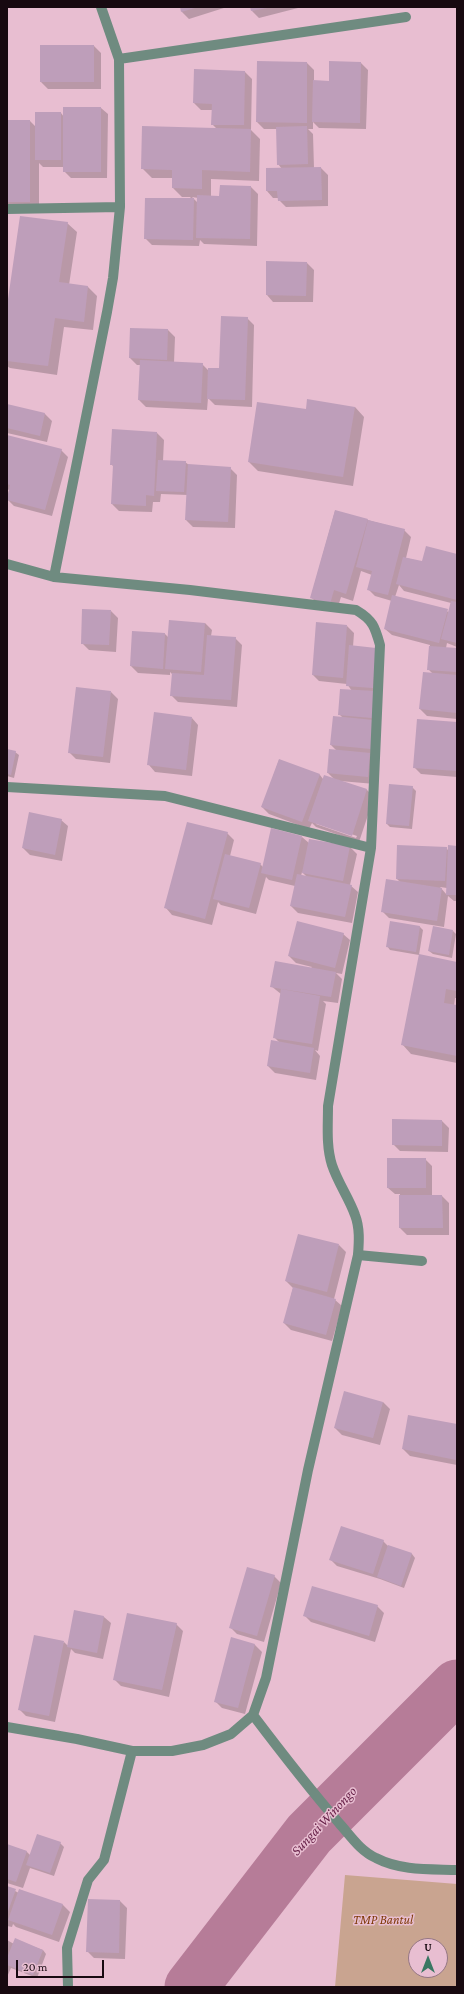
<!DOCTYPE html>
<html>
<head>
<meta charset="utf-8">
<style>
	body { margin:0 }
	#map { position:relative; width:464px; height:1994px; overflow:hidden; background:#e8bed1; font-family:"Crimson Pro",serif }
	canvas { display:block }
	.frame { position:absolute; inset:0; border:8px solid #170910; pointer-events:none }
	.north { position:absolute; left:408px; top:1938px; width:40px; height:40px; box-sizing:border-box; background:#e8bed1; border:1px solid #947684; border-radius:50%; rotate:0deg; font-size:11px; font-weight:700; line-height:16px; text-align:center; color:#170910 }
	.north::after { content:''; display:block; margin:auto; width:14px; height:18px; background:#3a7762; clip-path:polygon(50% 0,100% 100%,50% 72%,0 100%) }
	.scale { position:absolute; left:16px; top:1960px; width:88px; height:18px; box-sizing:border-box; border:2px solid #170910; border-top:0; padding-left:5px; font-size:12px; line-height:14px; white-space:nowrap; color:#170910; -webkit-text-stroke:3px #e8bed1; paint-order:stroke }
</style>
</head>
<body>
<div id="map">
<canvas width="464" height="1994"></canvas>
<div class="frame"></div>
<div class="north">U</div>
<div class="scale">20 m</div>
</div>
<script>
const ctx = document.querySelector('canvas').getContext('2d');
ctx.lineJoin = 'round';
function paint(path, color) { ctx.fillStyle = color; ctx.fill(path, 'evenodd'); }
function trace(path, color, width, dash) { ctx.strokeStyle = color; ctx.lineWidth = width; ctx.lineCap = dash ? 'butt' : 'round'; ctx.setLineDash(dash || []); ctx.stroke(path); }
function drawText(font, color, halo, rows, align = 'center') {
  ctx.font = font + ' "Crimson Pro",serif'; ctx.lineWidth = 3; ctx.setLineDash([]); ctx.textBaseline = 'middle'; ctx.strokeStyle = halo; ctx.fillStyle = color; for (const [text, x, y, turn = 0] of rows) {
    ctx.save(); ctx.translate(x, y); ctx.rotate((+turn || 0) * Math.PI / 180); ctx.textAlign = isNaN(turn) ? turn : align; if (halo) ctx.strokeText(text, 0, 0); ctx.fillText(text, 0, 0); ctx.restore();
  }
}
const green = new Path2D(`
	M345 1875 457 1884V1987H335ZM416 1946H440V1970H416Z`);
const shadow = new Path2D(`
	M181 7H227L189 19 182 12Z
	M251 7H297L298 8 259 18 252 11Z
	M94 46 101 53V89H48L41 82Z
	M307 63 314 70V81L330 82 361 63 368 70 366 129 319 128 313 122V129H308L313 134 314 168H321L328 175V206L286 207 279 200V198H273L267 191V169H282L278 164 277 129H264L257 122Z
	M245 72 252 79 251 130 260 139 259 181 211 179V197H220L251 187 258 194 257 246 204 244 200 240 199 246 152 245 145 238 191 197H182L173 188V178H152L142 168 217 129 212 124 213 110H201L194 103ZM192 197 198 198V203Z
	M101 108 108 114 107 178H71L64 171V167H43L39 163V211H7V121H30L36 127 61 113 64 117Z
	M67 223 77 232 69 285 88 287 97 296 93 330 64 327 57 375 10 368 7 366V313Z
	M307 263 314 270 313 302H273L267 295Z
	M247 318 254 325 252 407 215 405 208 398 207 410 146 407 139 400 141 365H137L130 358 131 329 168 330 175 337 174 363 202 364 209 371 220 369Z
	M7 405 45 414 52 421 47 442 7 433Z
	M355 407 364 417 353 486 258 471 249 462 307 411Z
	M157 433 164 440 163 461 185 462 189 465 230 468 237 475 235 528 193 527 186 520 188 495 161 494 160 502H153L152 512 119 511 112 504 114 467 111 464Z
	M7 436 61 450 68 457 52 516 14 506 7 499 9 490 7 489Z
	M335 511 404 530 411 537 406 558 423 562 457 555V647L447 643 446 648 457 649V719L427 716 420 709 432 673 428 669 430 645 392 635 385 629 392 601 375 596 368 589 372 575 361 571 353 601 341 597 337 610 318 604 311 597ZM399 585 404 591 451 603 449 612 395 597Z
	M111 611 118 618 116 652 89 650 82 643Z
	M205 623 212 630 211 636 235 638 242 645 237 707 178 702 171 695 173 675 170 672V675L138 673 131 666 133 632 165 634 169 638Z
	M347 626 354 633 353 647 376 649 375 784 340 781 367 790 374 797 359 842 316 827 312 823 309 829 269 814 262 807 279 760 320 775 323 779 335 780 328 773 337 751 331 745 343 718 339 714 352 691 347 684 319 681 313 675ZM316 822 357 836 356 838 316 824Z
	M111 692 118 699 110 763 76 759 69 752Z
	M192 718 198 725 192 776 155 772 149 765Z
	M457 723V777L421 774 414 767Z
	M7 750 15 752 19 755 14 778 7 776Z
	M412 787 416 791 412 829 390 827 387 824Z
	M61 820 68 826 62 861 30 855 23 848Z
	M227 833 234 840 230 856 260 864 263 867 302 837 309 843 350 847 357 854 350 885 358 892 352 923 298 913 291 906 295 886 269 880 266 877 256 914 221 905 218 902 212 925 172 915 166 908ZM302 872 307 877 301 876Z
	M457 847V901H454L448 896 444 927 389 918 382 911 401 883 397 879 446 848 449 851ZM440 887 447 888V895Z
	M391 922 420 927 423 930 419 955 390 950 387 946Z
	M453 931 456 934 452 958 433 954 429 951Z
	M343 934 350 940 342 974 336 973 342 979 338 1003 323 1001 326 1004 318 1051 315 1050 320 1056 316 1080 275 1073 268 1066 280 1043 274 1037 281 994 271 986 311 968 312 967 296 963 289 956Z
	M457 963V998H455L454 1006H457V1063L411 1054 402 1044Z
	M442 1121 449 1128 448 1152 400 1151 393 1144Z
	M425 1159 432 1166V1196H442L449 1203V1235H407L400 1228V1194H395L388 1188Z
	M339 1245 346 1252 334 1299 342 1306 332 1341 291 1330 284 1323 293 1288 286 1281Z
	M383 1402 390 1409 380 1445 342 1435 335 1428Z
	M409 1416 457 1425V1465L410 1456 403 1449Z
	M383 1541 388 1546 412 1554 415 1558 404 1588 380 1579 337 1566 331 1560Z
	M274 1576 281 1583 264 1642 237 1634 230 1627Z
	M377 1606 384 1613 375 1642 311 1622 304 1615Z
	M75 1611 104 1617 111 1623 103 1659 75 1653 71 1649 55 1722 26 1716 19 1709 64 1642 68 1646Z
	M176 1624 183 1631 169 1697 121 1686 114 1679Z
	M232 1639 255 1645 262 1652 245 1714 222 1708 215 1701Z
	M60 1843 64 1847 54 1876 30 1868 23 1888 7 1883V1845L26 1851 30 1855Z
	M7 1887 19 1893 20 1890 63 1905 70 1912 59 1942 16 1927 13 1924 12 1927 7 1926Z
	M120 1901 127 1908 125 1959 94 1958 88 1952Z
	M7 1940 14 1944 15 1940 43 1950 46 1954 37 1978 11 1968 7 1977Z`);
const river = new Path2D(`
	M191 1987 309 1834 457 1686`);
const building = new Path2D(`
	M180 7H198L181 12Z
	M250 7H267V8L251 11Z
	M40 45H94V82H40Z
	M257 61 307 62V123L256 122Z
	M329 61 361 62 360 123 312 122 313 80 329 81Z
	M194 69 245 71 244 125H211L212 104 193 103Z
	M63 107H101V172H63Z
	M35 112H61V160H35Z
	M7 120H30V202H7Z
	M142 126 251 129 250 172 202 170V189L172 188V170L141 169Z
	M307 126 308 164 277 165 276 127Z
	M321 167 322 200 278 201 277 191H266V168Z
	M220 185 251 186 250 239 196 238 197 195 219 196Z
	M145 198H194L193 240 144 239Z
	M20 216 68 222 59 282 88 286 84 322 55 318 48 366 7 361V306Z
	M266 261 307 262 306 296 266 295Z
	M221 316 248 317 245 400 207 399 208 368H219Z
	M130 328 168 329 167 360 129 358Z
	M140 360 203 363 201 403 138 400Z
	M307 399 355 407 343 477 248 462 257 402 306 409Z
	M7 404 45 413 40 436 7 428Z
	M112 429 157 432 154 496 146 495V506L111 504 113 465H110Z
	M7 435 62 449 45 510 7 500 10 485 7 484Z
	M158 460 186 461 184 492 156 491Z
	M188 464 231 467 228 522 185 520Z
	M335 510 368 519 346 594 334 590 330 604 310 598Z
	M368 520 405 529 388 595 367 590 372 571 356 567Z
	M426 546 457 554V600L396 584 403 557 422 561Z
	M392 595 448 609 439 643 384 629Z
	M451 601 457 602V643L441 639Z
	M82 609 111 610 109 645 81 644Z
	M169 620 205 623 201 672 165 669Z
	M316 622 347 625 343 678 312 675Z
	M132 631 165 633 163 669 130 666Z
	M207 635 236 637 231 700 170 696 172 673 204 675Z
	M349 645 376 648 373 688 346 686Z
	M429 646 457 648V672L427 670Z
	M423 672 457 675V713L419 709Z
	M76 687 111 691 103 757 68 753Z
	M340 689 374 691 372 718 338 715Z
	M154 712 192 717 186 770 147 765Z
	M333 716 373 720 371 749 330 745Z
	M417 719 457 722V771L413 768Z
	M7 749 16 751 11 775 7 774Z
	M329 749 370 753 368 777 327 773Z
	M279 759 320 774 302 822 261 807Z
	M324 775 367 789 352 836 308 821Z
	M389 784 413 786 409 826 386 824Z
	M29 812 62 819 55 855 22 848Z
	M187 822 228 832 205 919 164 908Z
	M271 828 302 836 292 880 261 873Z
	M309 839 350 846 343 881 302 873Z
	M397 845 447 847 445 881 396 879Z
	M448 845 457 846V895H446Z
	M225 854 261 863 249 908 213 899Z
	M297 874 352 885 345 917 290 906Z
	M386 879 442 888 437 921 381 912Z
	M297 921 344 933 335 968 288 956Z
	M390 921 420 926 416 952 386 947Z
	M433 926 453 930 449 955 428 951Z
	M419 954 457 962V991L446 989 444 1003 457 1005V1056L401 1045Z
	M275 961 336 972 331 997 270 987Z
	M281 989 320 996 312 1044 273 1038Z
	M271 1040 314 1048 310 1073 267 1066Z
	M392 1119 442 1120V1146L392 1145Z
	M387 1158H426V1188H387Z
	M399 1195H442L443 1228H399Z
	M298 1234 339 1244 327 1292 285 1281Z
	M293 1287 336 1299 326 1335 283 1323Z
	M344 1391 383 1402 373 1438 334 1428Z
	M408 1415 457 1424 456 1460 402 1449Z
	M341 1526 384 1540 373 1574 329 1560Z
	M388 1545 412 1553 401 1586 377 1577Z
	M247 1567 275 1575 257 1636 229 1628Z
	M312 1586 378 1605 369 1636 303 1616Z
	M74 1610 104 1616 97 1653 67 1647Z
	M127 1613 177 1623 162 1690 113 1680Z
	M34 1635 64 1641 49 1716 18 1710Z
	M231 1637 255 1644 238 1708 214 1702Z
	M37 1834 61 1842 50 1873 26 1865Z
	M7 1844 27 1851 16 1882 7 1879Z
	M7 1886 16 1889 7 1914Z
	M19 1889 63 1904 52 1935 8 1920Z
	M88 1899 120 1900 119 1953 86 1952Z
	M15 1938 43 1950 33 1975 7 1965V1958Z`);
const lane = new Path2D(`
	M358 1255 422 1261`);
const street = new Path2D(`
	M119 59 406 17
	M7 209 120 207
	M7 564 54 577 190 590 356 610C373 620 375 627 380 645L371 848 328 1106C328 1126 326 1146 332 1165 338 1183 349 1198 355 1215 360 1228 359 1242 358 1255L308 1470 266 1678 253 1715 231 1734 203 1745 172 1751H132L77 1739 7 1727
	M54 577 107 312 113 278 120 207 119 59 101 7
	M7 787 165 796 371 848
	M253 1715C281 1752 309 1788 339 1823 350 1835 360 1851 376 1858 401 1871 430 1869 457 1870
	M68 1987 67 1948 88 1880 104 1860 132 1751`);
const parkNames = [
	["TMP Bantul",383,1920]
];
const waterNames = [
	["Sungai Winongo",324,1821,-47]
];
paint(green, '#c9a490');
paint(shadow, '#0003');
trace(river, '#b67c98', 53);
paint(building, '#be9eba');
trace(lane, '#6f8b80', 10);
trace(street, '#6f8b80', 10);
drawText('italic 13px', '#7f3a09', '#e8bed1', parkNames);
drawText('italic 14px', '#641d45', '#e8bed1', waterNames);
</script>
</body>
</html>
